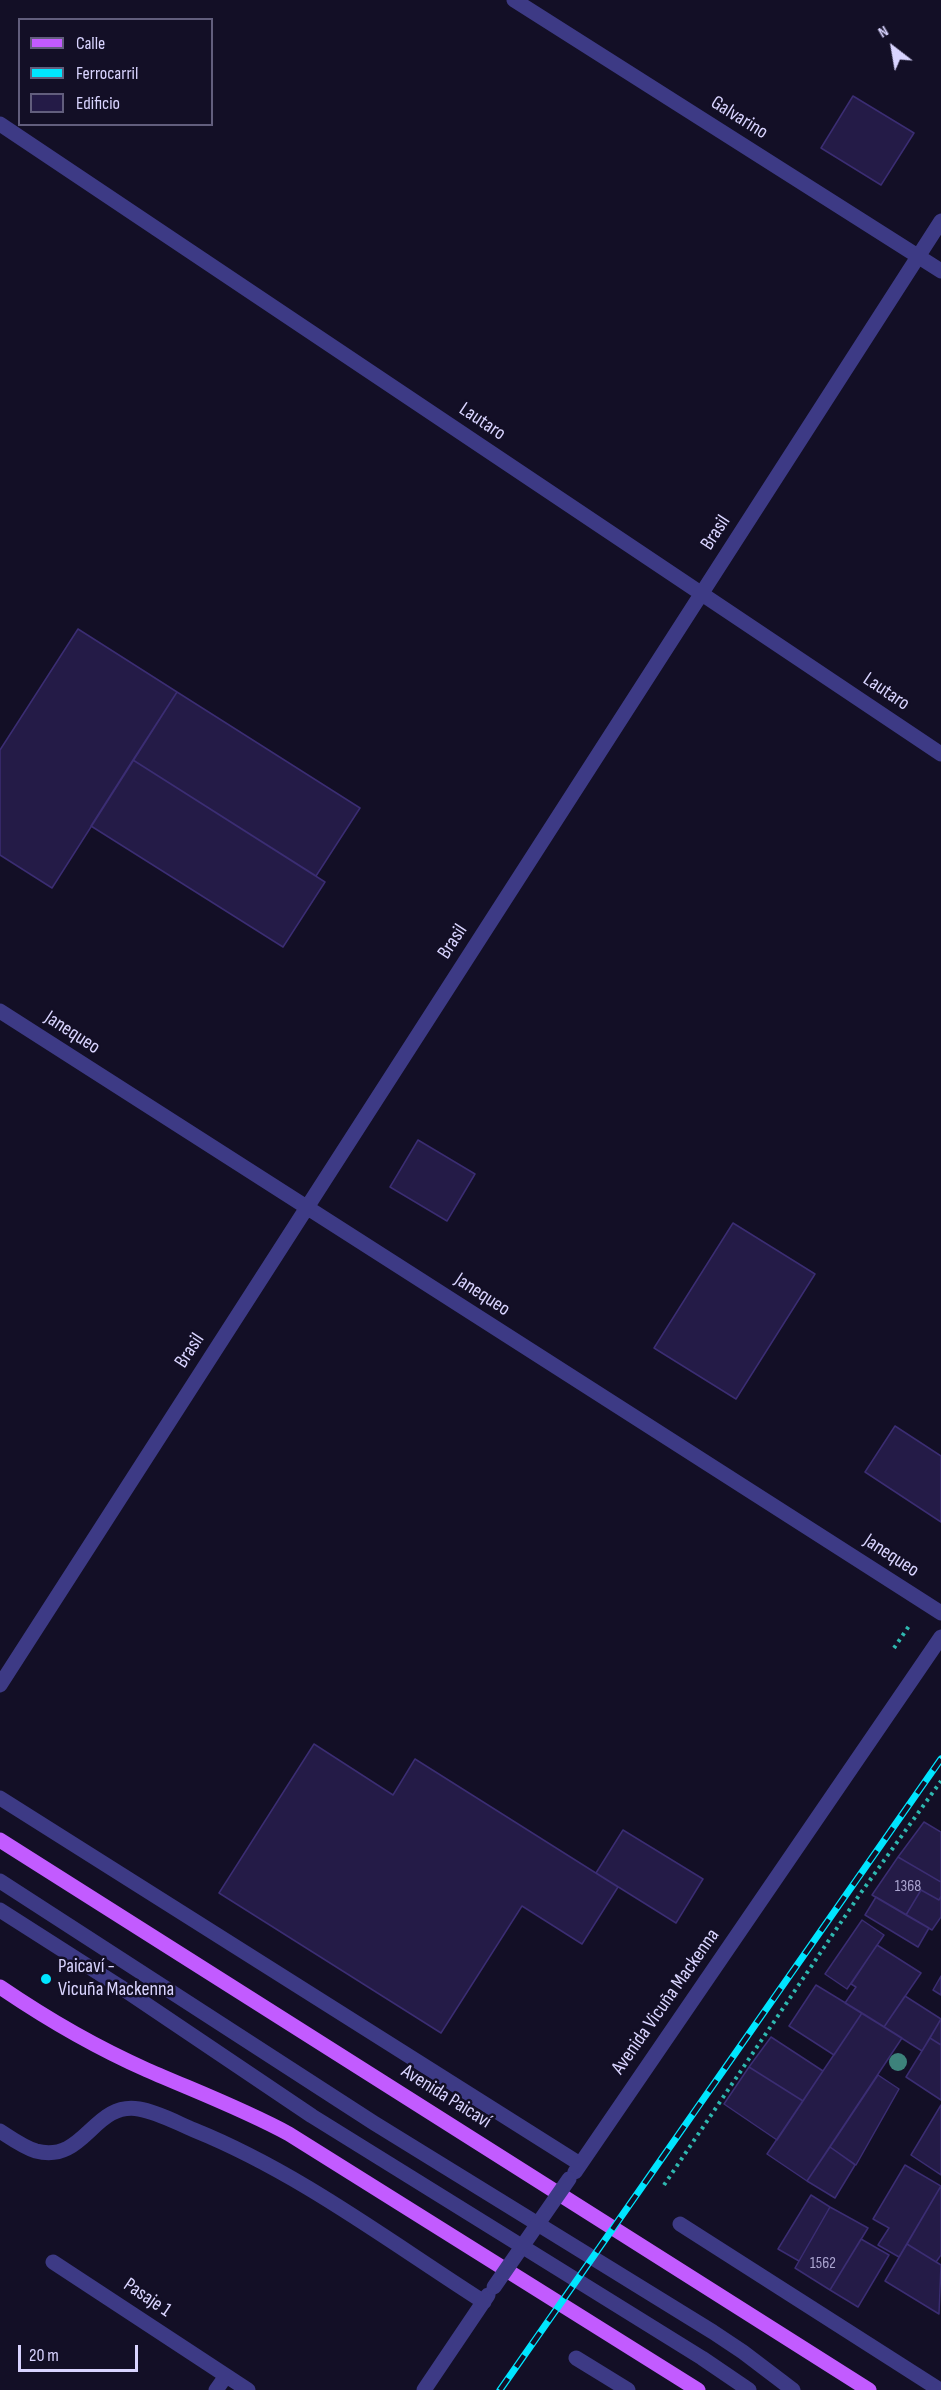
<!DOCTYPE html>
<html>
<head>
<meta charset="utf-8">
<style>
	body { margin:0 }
	#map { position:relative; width:941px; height:2390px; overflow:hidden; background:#130f26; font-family:"Sofia Sans Condensed",sans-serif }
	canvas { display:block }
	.legend { position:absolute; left:18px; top:18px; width:195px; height:108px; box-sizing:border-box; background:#130f26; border:2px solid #625e7d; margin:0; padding:8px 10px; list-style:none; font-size:18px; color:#d9d4ff }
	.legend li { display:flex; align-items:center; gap:12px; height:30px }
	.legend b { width:30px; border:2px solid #625e7d }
	.north { position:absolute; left:863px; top:18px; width:60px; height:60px; -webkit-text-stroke:4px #130f26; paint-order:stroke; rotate:329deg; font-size:16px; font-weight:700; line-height:24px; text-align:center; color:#d9d4ff }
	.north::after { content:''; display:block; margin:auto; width:21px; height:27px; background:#d9d4ff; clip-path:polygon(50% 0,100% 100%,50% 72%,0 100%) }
	.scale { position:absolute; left:18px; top:2345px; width:120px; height:27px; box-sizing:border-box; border:3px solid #d9d4ff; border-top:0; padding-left:8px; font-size:18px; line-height:21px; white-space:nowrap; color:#d9d4ff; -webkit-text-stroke:4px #130f26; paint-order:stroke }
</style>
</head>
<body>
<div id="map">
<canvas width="941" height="2390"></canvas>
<ul class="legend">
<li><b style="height:8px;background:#c25bff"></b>Calle</li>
<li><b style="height:8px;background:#00e5ff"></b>Ferrocarril</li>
<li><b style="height:16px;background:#241b47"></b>Edificio</li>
</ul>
<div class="north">N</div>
<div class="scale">20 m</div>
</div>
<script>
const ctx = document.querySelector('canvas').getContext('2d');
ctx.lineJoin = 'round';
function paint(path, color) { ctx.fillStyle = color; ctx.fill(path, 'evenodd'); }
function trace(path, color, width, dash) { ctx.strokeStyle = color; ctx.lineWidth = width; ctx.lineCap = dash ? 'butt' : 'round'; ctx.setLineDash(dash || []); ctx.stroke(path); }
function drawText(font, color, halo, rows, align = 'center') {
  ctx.font = font + ' "Sofia Sans Condensed",sans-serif'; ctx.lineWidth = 5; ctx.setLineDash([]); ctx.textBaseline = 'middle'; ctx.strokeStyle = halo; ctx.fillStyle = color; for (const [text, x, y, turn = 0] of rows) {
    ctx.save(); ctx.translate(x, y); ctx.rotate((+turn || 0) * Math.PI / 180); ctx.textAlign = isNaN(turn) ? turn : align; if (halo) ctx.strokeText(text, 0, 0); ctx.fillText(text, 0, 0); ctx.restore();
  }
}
const building = new Path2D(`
	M853 96 914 133 881 185 821 148Z
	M78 629 177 692 52 888 0 855V750Z
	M177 692 360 808 316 876 133 760Z
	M133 760 325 882 283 947 91 826Z
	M418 1140 475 1174 447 1221 390 1187Z
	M733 1223 815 1274 736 1399 654 1348Z
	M895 1426 941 1456V1522L865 1472Z
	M314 1744 393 1795 415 1759 618 1887 582 1944 522 1906 441 2033 219 1893Z
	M924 1822 941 1832V1882L898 1857Z
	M623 1830 703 1879 676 1923 596 1873Z
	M898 1857 941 1882V1896L939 1900 921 1890 906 1915 872 1895Z
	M921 1890 939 1900 941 1896V1917L932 1930 906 1915Z
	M876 1897 929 1928 918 1947 865 1915Z
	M862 1920 884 1935 847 1989 825 1974Z
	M877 1945 921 1973 884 2027 845 2003 856 1987 851 1984Z
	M941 1976V1995L933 1990Z
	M816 1985 862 2013 834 2055 789 2026Z
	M905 1996 941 2019 922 2051 884 2027Z
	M862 2013 902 2038 807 2181 767 2154Z
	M941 2019V2045L930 2038Z
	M771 2037 823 2071 803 2101 749 2067Z
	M930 2038 941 2045V2100L906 2077Z
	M749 2067 803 2101 777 2140 724 2104Z
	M878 2075 899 2089 856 2165 830 2147Z
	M941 2105V2175L911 2155Z
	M830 2147 855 2165 835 2198 807 2181Z
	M905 2165 941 2186 899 2257 878 2245 889 2228 873 2219Z
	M941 2186V2255L936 2262 907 2244Z
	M811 2195 830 2207 799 2261 778 2249Z
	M830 2207 868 2228 830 2290 795 2268Z
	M861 2239 889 2255 858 2307 830 2290Z
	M907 2244 941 2265 939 2314 885 2281Z`);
const path = new Path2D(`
	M894 1648 909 1626
	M664 2185 860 1894 941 1781`);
const minor = new Path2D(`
	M514 0 941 271
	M0 124 941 754
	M0 1011 941 1613
	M0 1685 941 221
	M0 1798 580 2164
	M0 1881 374 2123 713 2332 743 2352 793 2390
	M0 1910 119 1986 312 2116 702 2358 749 2390
	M0 2131C11 2138 23 2147 36 2151 85 2164 93 2101 139 2109 158 2112 177 2123 194 2130 298 2172 390 2242 484 2302
	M575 2172 941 1637
	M680 2224 940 2390
	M53 2262 248 2390
	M576 2358 628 2390
	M216 2390 226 2376
	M424 2390 488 2295`);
const major = new Path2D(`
	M0 1840 869 2390
	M0 1987C47 2019 95 2047 147 2070 195 2091 243 2109 289 2134L698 2390`);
const rail = new Path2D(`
	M500 2390 941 1759`);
const minorBridge = new Path2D(`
	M494 2287 569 2179`);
const trees = [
	[898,2062]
];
const markers = [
	[46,1979,6,"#00e5ff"]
];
const numberNames = [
	["1368",908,1887],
	["1562",823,2264]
];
const streetNames = [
	["Galvarino",739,118,32],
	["Lautaro",482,422,34],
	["Brasil",716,533,-57],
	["Lautaro",886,692,34],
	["Brasil",453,942,-57],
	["Janequeo",72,1033,33],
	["Janequeo",482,1295,33],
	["Brasil",190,1351,-57],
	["Janequeo",891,1556,33],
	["Avenida Vicuña Mackenna",666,2002,-55],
	["Avenida Paicaví",446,2097,32],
	["Pasaje 1",147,2298,34]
];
const poiNames = [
	["Paicaví -",58,1967],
	["Vicuña Mackenna",58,1990]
];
paint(building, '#241b47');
trace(building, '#3b2d73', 1.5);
trace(path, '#2fb8b0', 4, [3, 4.5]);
trace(minor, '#3d3a85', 15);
trace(major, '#c25bff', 15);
trace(rail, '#00e5ff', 7);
trace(rail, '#130f26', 4.5, [14]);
trace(minorBridge, '#3d3a85', 15);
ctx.fillStyle = '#3d827b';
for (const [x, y] of trees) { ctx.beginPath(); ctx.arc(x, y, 9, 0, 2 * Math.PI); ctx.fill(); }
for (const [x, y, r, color] of markers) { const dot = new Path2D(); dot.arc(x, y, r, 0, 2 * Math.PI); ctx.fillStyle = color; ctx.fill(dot); trace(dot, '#130f26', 2); }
drawText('16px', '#aca6d1', null, numberNames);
drawText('20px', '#d9d4ff', '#130f26', streetNames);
drawText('20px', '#d9d4ff', '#130f26', poiNames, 'left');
</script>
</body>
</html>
